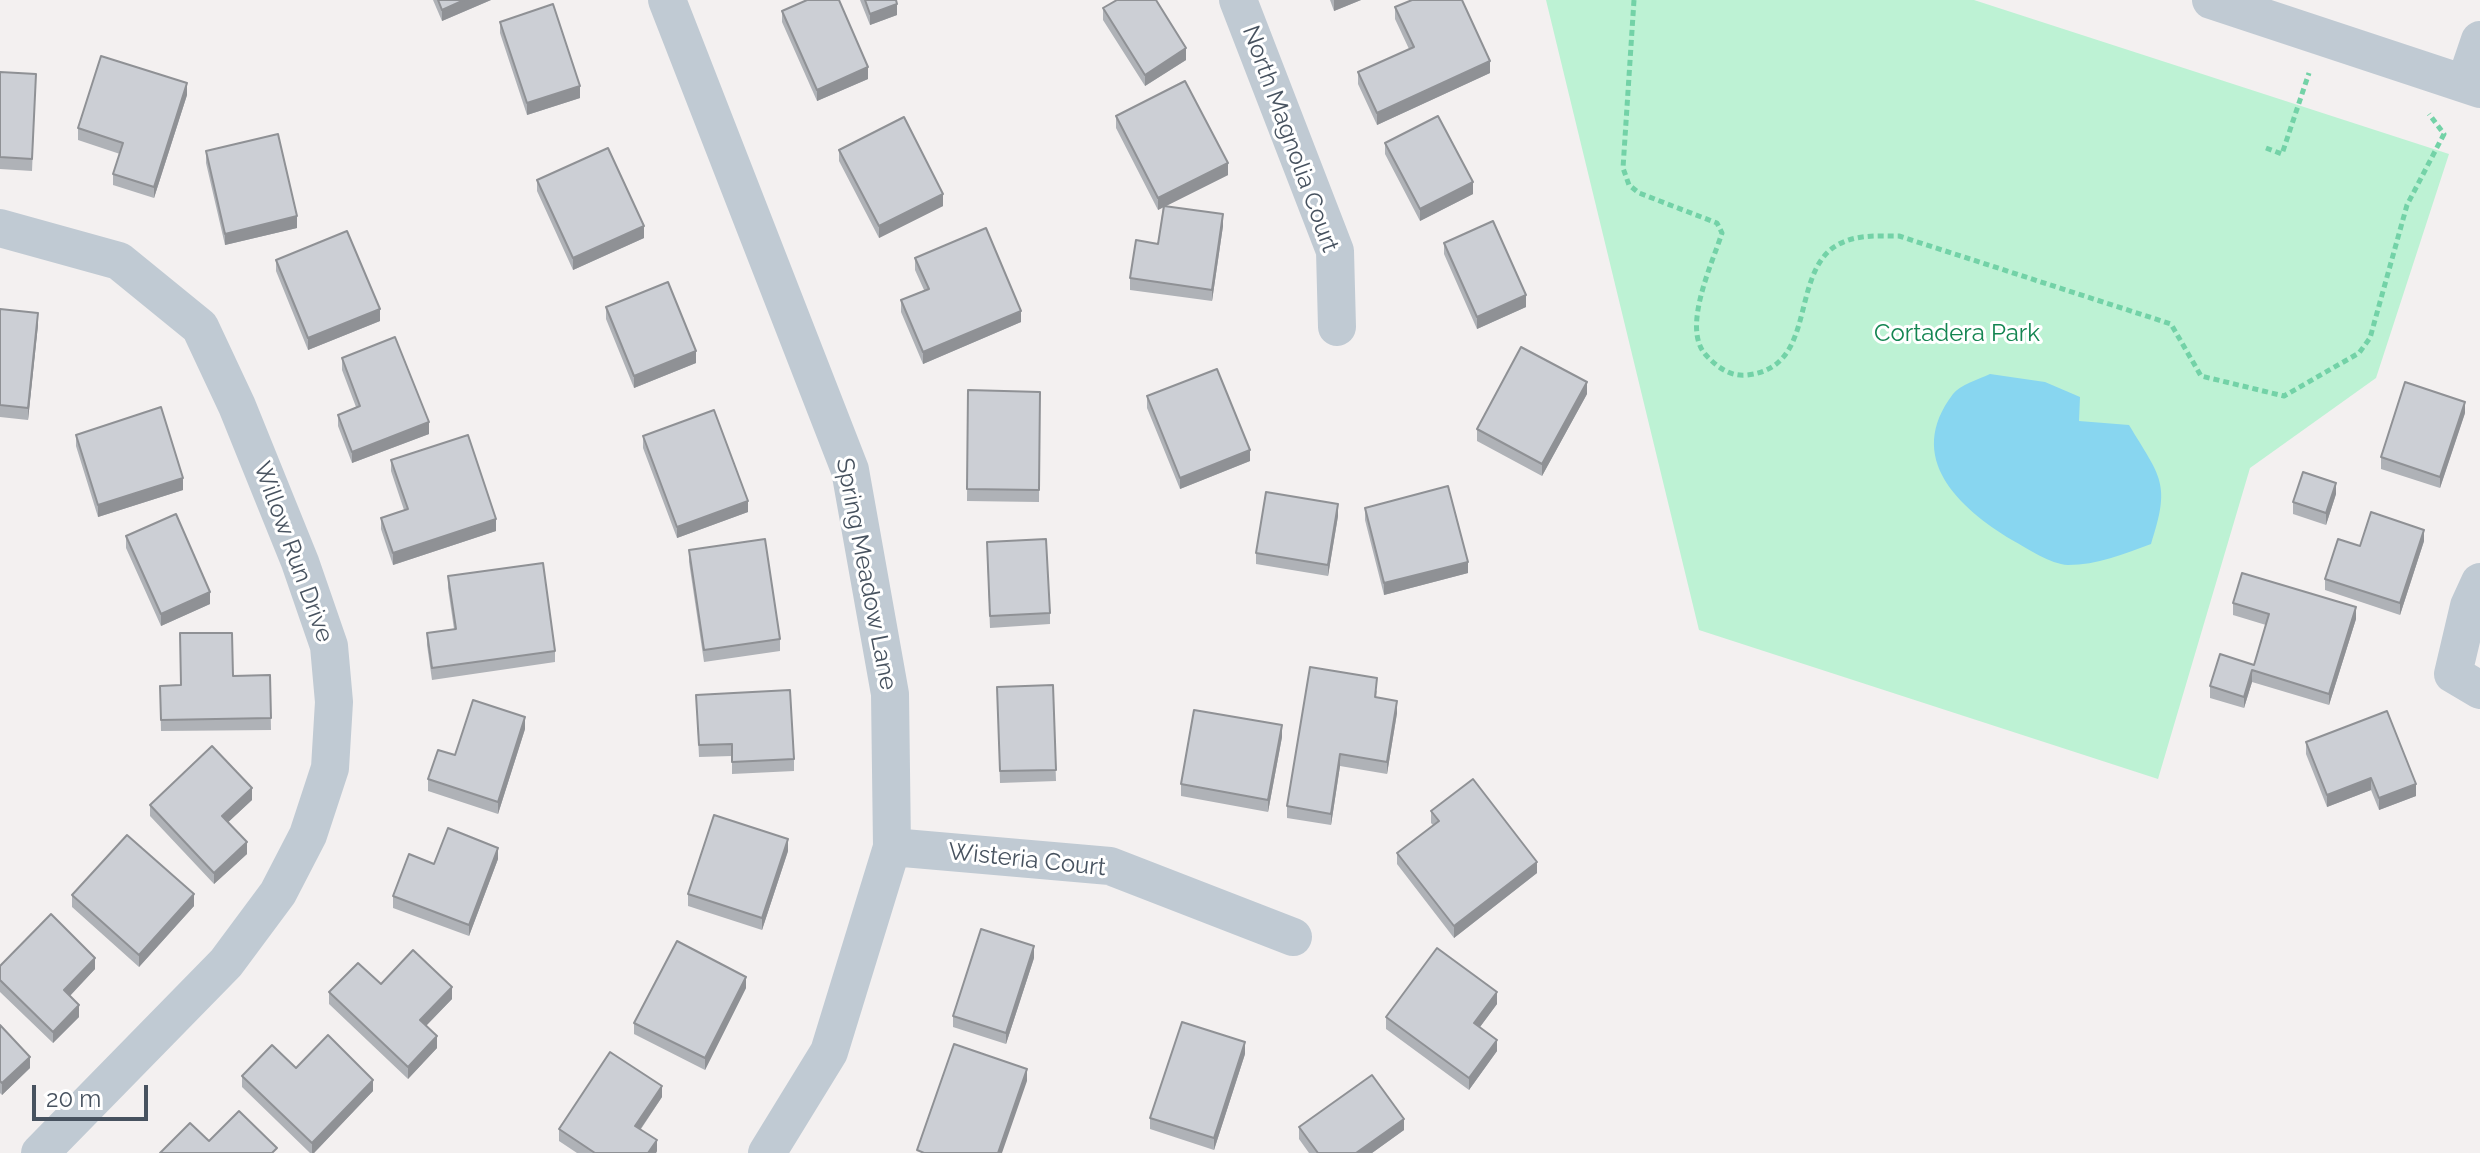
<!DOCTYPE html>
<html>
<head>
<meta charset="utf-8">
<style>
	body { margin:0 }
	#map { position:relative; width:2480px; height:1153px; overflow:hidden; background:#f3f0f0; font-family:Raleway,sans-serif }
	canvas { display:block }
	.scale { position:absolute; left:32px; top:1085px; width:116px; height:36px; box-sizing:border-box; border:4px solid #47525f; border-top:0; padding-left:10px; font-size:24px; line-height:28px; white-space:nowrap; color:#47525f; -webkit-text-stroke:6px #fff; paint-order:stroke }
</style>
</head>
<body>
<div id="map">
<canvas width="2480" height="1153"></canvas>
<div class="scale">20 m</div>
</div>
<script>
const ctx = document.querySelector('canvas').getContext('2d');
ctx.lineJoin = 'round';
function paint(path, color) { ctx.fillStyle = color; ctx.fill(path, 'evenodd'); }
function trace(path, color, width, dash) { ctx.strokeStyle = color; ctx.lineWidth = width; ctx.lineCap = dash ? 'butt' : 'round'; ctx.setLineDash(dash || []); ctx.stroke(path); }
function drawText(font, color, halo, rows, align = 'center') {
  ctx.font = font + ' Raleway,sans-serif'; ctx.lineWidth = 6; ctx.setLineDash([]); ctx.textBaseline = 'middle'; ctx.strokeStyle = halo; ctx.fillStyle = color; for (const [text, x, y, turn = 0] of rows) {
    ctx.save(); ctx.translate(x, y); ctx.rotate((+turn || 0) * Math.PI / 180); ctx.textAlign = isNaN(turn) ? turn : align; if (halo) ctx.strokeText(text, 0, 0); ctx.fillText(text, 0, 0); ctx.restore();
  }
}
const green = new Path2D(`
	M1546 0H1974L2449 154 2376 378 2250 468 2158 779 1699 630Z`);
const water = new Path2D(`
	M1990 374 2045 382 2080 397 2079 421 2129 425C2161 478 2171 483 2151 544 2124 554 2097 565 2068 565 2050 564 2028 549 2012 540 1959 508 1904 458 1953 394 1960 385 1979 379 1990 374Z`);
const path = new Path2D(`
	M1634 0 1623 168 1629 185 1639 193 1717 223 1722 233C1712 264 1682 327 1705 354 1716 366 1729 377 1747 375 1817 368 1790 278 1834 247 1854 234 1876 236 1899 236L2171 324 2201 376 2284 396 2359 353 2370 338 2407 205 2444 134 2429 114
	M2266 148 2282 154 2309 73`);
const minor = new Path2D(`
	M667 0 850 470 890 694 892 847 829 1052 767 1153
	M1238 0 1335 251 1337 327
	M2211 0 2480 89
	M2465 84 2480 40
	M0 228 119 261 200 327 237 406 300 562 329 646 334 702 330 768 308 835 278 893 226 963 40 1153
	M2480 582 2469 606 2453 674 2480 690
	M892 847 1110 866 1293 937`);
const wall = new Path2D(`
	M433 0H491L442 21Z
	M860 0H896L897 15 870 25Z
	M1330 0H1361L1334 11Z
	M1395 7 1490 73 1377 125 1358 84V72L1409 49 1395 19Z
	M1103 8 1186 60 1145 86 1103 20Z
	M782 11 868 79 817 101 782 22Z
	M500 22 580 98 527 115 500 33Z
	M0 72 36 74 32 171 0 169Z
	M187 95 154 198 113 185V174L120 154 78 140V128Z
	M1116 116 1228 175 1166 206 1223 226 1212 301 1130 290V278L1158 244 1163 207 1158 210 1116 128Z
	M1385 143 1473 194 1420 221 1385 154Z
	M839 150 943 206 879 238 839 161Z
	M206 151 297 228 225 245 206 163Z
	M537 180 644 238 573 270 537 191Z
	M1444 243 1526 307 1477 329 1444 254Z
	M915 258 1021 322 923 364 901 312V300L924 290 915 270Z
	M276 260 380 321 308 350 276 271Z
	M606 307 696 363 634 388 606 319Z
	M0 309 38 325 28 420 0 417Z
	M342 358 429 434 352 463 338 426V415L356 407 342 370Z
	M968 390 1040 392 1039 502 967 501Z
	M1587 394 1542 476 1477 441V429Z
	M1147 396 1250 461 1180 489 1147 408Z
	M2465 413 2440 488 2381 469V457Z
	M76 435 183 490 98 517 76 446Z
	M643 436 748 512 677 538 643 448Z
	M391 460 496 531 393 565 381 529V518L404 510 391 471Z
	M2336 494 2326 525 2293 514V502Z
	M1365 508 1468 573 1384 595 1365 520Z
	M1338 516 1328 576 1256 564V553Z
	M126 536 210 604 161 626 126 548Z
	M2424 541 2400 615 2325 590V579L2360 546Z
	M689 550 780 639V651L704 662 689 562Z
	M987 553 1050 613V624L990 628Z
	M448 576 555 651V662L432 680 427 645V633L454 629 448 588Z
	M2233 603 2356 619 2329 705 2252 682 2244 708 2210 698V686L2254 665 2266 625 2233 615Z
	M270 675 271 730 161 731 160 686 181 685 233 676Z
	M1053 685 1056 781 1000 783 997 687Z
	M1377 690 1376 698 1397 713 1387 774 1340 766 1331 825 1287 818V806Z
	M696 695 794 759V771L732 774V756L699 757Z
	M525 729 498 814 428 791V779L455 755Z
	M1282 737 1268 812 1181 796V784Z
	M2306 742 2416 796 2379 810 2371 790 2327 807 2306 754Z
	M252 800 228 822 247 854 214 884 150 816V805Z
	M1431 811 1537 873 1454 938 1397 864V853L1433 825 1431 823Z
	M788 851 762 930 688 906V894Z
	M498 859 469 936 393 908V896L434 864Z
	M72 895 194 906 139 967 72 907Z
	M1034 958 1006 1044 953 1027V1016Z
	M0 966 95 969 70 996 79 1017 53 1043 0 992Z
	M381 984 452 999 426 1026 437 1048 408 1079 329 1004V992Z
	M746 988 705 1070 634 1034V1023Z
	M1497 1004 1480 1027 1497 1051 1469 1090 1386 1029V1017Z
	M0 1025 30 1068 2 1095 0 1093Z
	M1245 1054 1214 1150 1150 1129V1118Z
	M296 1068 373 1091 314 1153H310L242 1087V1076Z
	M662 1097 641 1129 657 1151 656 1153H577L559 1141V1129Z
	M1299 1127 1404 1130 1372 1153H1309L1299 1139Z`);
const shadedWall = new Path2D(`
	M464 0H491L442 21V10Z
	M1334 0H1361L1334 11Z
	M897 4V15L870 25V14Z
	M1186 48V60L1145 86V75Z
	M1490 61V73L1377 125V113Z
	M868 67V79L817 101V90Z
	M187 83V95L154 198V187Z
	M580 86V98L527 115V103Z
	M1228 163V175L1158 210V198Z
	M1473 182V194L1420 221V209Z
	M943 194V206L879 238V226Z
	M1223 214V226L1212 301V290Z
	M297 216V228L225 245V234Z
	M644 226V238L573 270V258Z
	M1526 295V307L1477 329V317Z
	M380 309V321L308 350V338Z
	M1021 311V322L923 364V352Z
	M38 313V325L28 420V408Z
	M696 351V363L634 388V376Z
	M1587 382V394L1542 476V464Z
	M2465 402V413L2440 488V477Z
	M429 422V434L352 463V452Z
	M1250 450V461L1180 489V478Z
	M183 478V490L98 517V505Z
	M2336 483V494L2326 525V513Z
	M748 501V512L677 538V527Z
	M1338 504V516L1328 576V565Z
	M496 519V531L393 565V553Z
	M2424 530V541L2400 615V603Z
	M1468 562V573L1384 595V583Z
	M210 592V604L161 626V614Z
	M2356 607V619L2329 705V694Z
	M2252 670V682L2244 708V697Z
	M1397 701V713L1387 774V762Z
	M525 717V729L498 814V802Z
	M1282 725V737L1268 812V800Z
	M1340 754V766L1331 825V814Z
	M2371 778V790L2327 807V795Z
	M2416 784V796L2379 810V798Z
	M252 788V800L222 828V816Z
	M788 839V851L762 930V918Z
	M247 842V854L214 884V873Z
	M498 848V859L469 936V925Z
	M1537 862V873L1454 938V926Z
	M194 894V906L139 967V955Z
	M1034 946V958L1006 1044V1033Z
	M95 958V969L64 1002V990Z
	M746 977V988L705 1070V1058Z
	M452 987V999L420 1032V1020Z
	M1497 992V1004L1474 1035V1023Z
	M79 1005V1017L53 1043V1032Z
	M437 1036V1048L408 1079V1067Z
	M1497 1040V1051L1469 1090V1078Z
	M1245 1042V1054L1214 1150V1138Z
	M30 1057V1068L2 1095V1083Z
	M1027 1069V1081L1002 1153H998Z
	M373 1080V1091L314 1153H312V1143Z
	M662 1086V1097L635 1137V1126Z
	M1404 1119V1130L1372 1153H1356Z
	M657 1140V1151L656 1153H648Z`);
const building = new Path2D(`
	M438 0H464L442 10Z
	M807 0H839L868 67 817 90 782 11Z
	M865 0H896L897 4 870 14Z
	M1117 0H1156L1186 48 1145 75 1103 8Z
	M1412 0H1462L1490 61 1377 113 1358 72 1414 47 1395 7Z
	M553 4 580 86 527 103 500 22Z
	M101 56 187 83 154 187 113 174 123 143 78 128Z
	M0 72 36 74 32 159 0 157Z
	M1185 81 1228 163 1158 198 1116 116Z
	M1438 116 1473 182 1420 209 1385 143Z
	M904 117 943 194 879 226 839 150Z
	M278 134 297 216 225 234 206 151Z
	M608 148 644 226 573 258 537 180Z
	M1164 206 1223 214 1212 290 1130 278 1136 240 1158 244Z
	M1493 221 1526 295 1477 317 1444 243Z
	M986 228 1021 311 923 352 901 300 929 289 915 258Z
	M347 231 380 309 308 338 276 260Z
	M668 282 696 351 634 376 606 307Z
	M0 309 38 313 28 408 0 405Z
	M395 337 429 422 352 452 338 415 360 406 342 358Z
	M1521 347 1587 382 1542 464 1477 429Z
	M1217 369 1250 450 1180 478 1147 396Z
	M2405 382 2465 402 2440 477 2381 457Z
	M968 390 1040 392 1039 490 967 489Z
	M161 407 183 478 98 505 76 435Z
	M714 410 748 501 677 527 643 436Z
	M468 435 496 519 393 553 381 518 408 509 391 460Z
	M2303 472 2336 483 2326 513 2293 502Z
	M1448 486 1468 562 1384 583 1365 508Z
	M1266 492 1338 504 1328 565 1256 553Z
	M2371 512 2424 530 2400 603 2325 579 2338 539 2360 546Z
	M176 514 210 592 161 614 126 536Z
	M765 539 780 639 704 650 689 550Z
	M1046 539 1050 613 990 616 987 542Z
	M543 563 555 651 432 668 427 633 456 629 448 576Z
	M2242 573 2356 607 2329 694 2252 670 2244 697 2210 686 2220 654 2254 665 2269 614 2233 603Z
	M180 633H232L233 676 270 675 271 718 161 720 160 686 181 685Z
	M1310 667 1377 678 1375 697 1397 701 1387 762 1340 754 1331 814 1287 806Z
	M1053 685 1056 770 1000 771 997 687Z
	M790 690 794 759 732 762V744L699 745 696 695Z
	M473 700 525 717 498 802 428 779 438 750 455 755Z
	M1194 710 1282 725 1268 800 1181 784Z
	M2387 711 2416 784 2379 798 2371 778 2327 795 2306 742Z
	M212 746 252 788 222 816 247 842 214 873 150 805Z
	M1473 779 1537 862 1454 926 1397 853 1439 821 1431 811Z
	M714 815 788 839 762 918 688 894Z
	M448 828 498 848 469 925 393 896 409 854 434 864Z
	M127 835 194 894 139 955 72 895Z
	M51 914 95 958 64 990 79 1005 53 1032 0 980V966Z
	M981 929 1034 946 1006 1033 953 1016Z
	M677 941 746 977 705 1058 634 1023Z
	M1437 948 1497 992 1474 1023 1497 1040 1469 1078 1386 1017Z
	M413 950 452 987 420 1020 437 1036 408 1067 329 992 358 963 381 984Z
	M1182 1022 1245 1042 1214 1138 1150 1118Z
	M0 1025 30 1057 2 1083 0 1081Z
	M328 1035 373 1080 312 1143 242 1076 272 1045 296 1068Z
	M954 1044 1027 1069 998 1153H924L917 1150Z
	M610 1052 662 1086 635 1126 657 1140 648 1153H595L559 1129Z
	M1372 1075 1404 1119 1356 1153H1318L1299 1127Z
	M239 1111 277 1148 272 1153H160L190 1123 209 1141Z`);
const streetNames = [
	["North Magnolia Court",1290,139,70],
	["Willow Run Drive",293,552,70],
	["Spring Meadow Lane",866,574,79],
	["Wisteria Court",1027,860,6]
];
const parkNames = [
	["Cortadera Park",1957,334]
];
paint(green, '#bdf2d4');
paint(water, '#88d6f0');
trace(path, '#73d2a7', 5, [6, 4]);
trace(minor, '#c0cad3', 38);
paint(wall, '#afb2b7');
paint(shadedWall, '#8f9195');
paint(building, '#cccfd5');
trace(building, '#8f9195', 2);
drawText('24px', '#47525f', '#fff', streetNames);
drawText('24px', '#138551', '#fff', parkNames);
</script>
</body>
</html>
